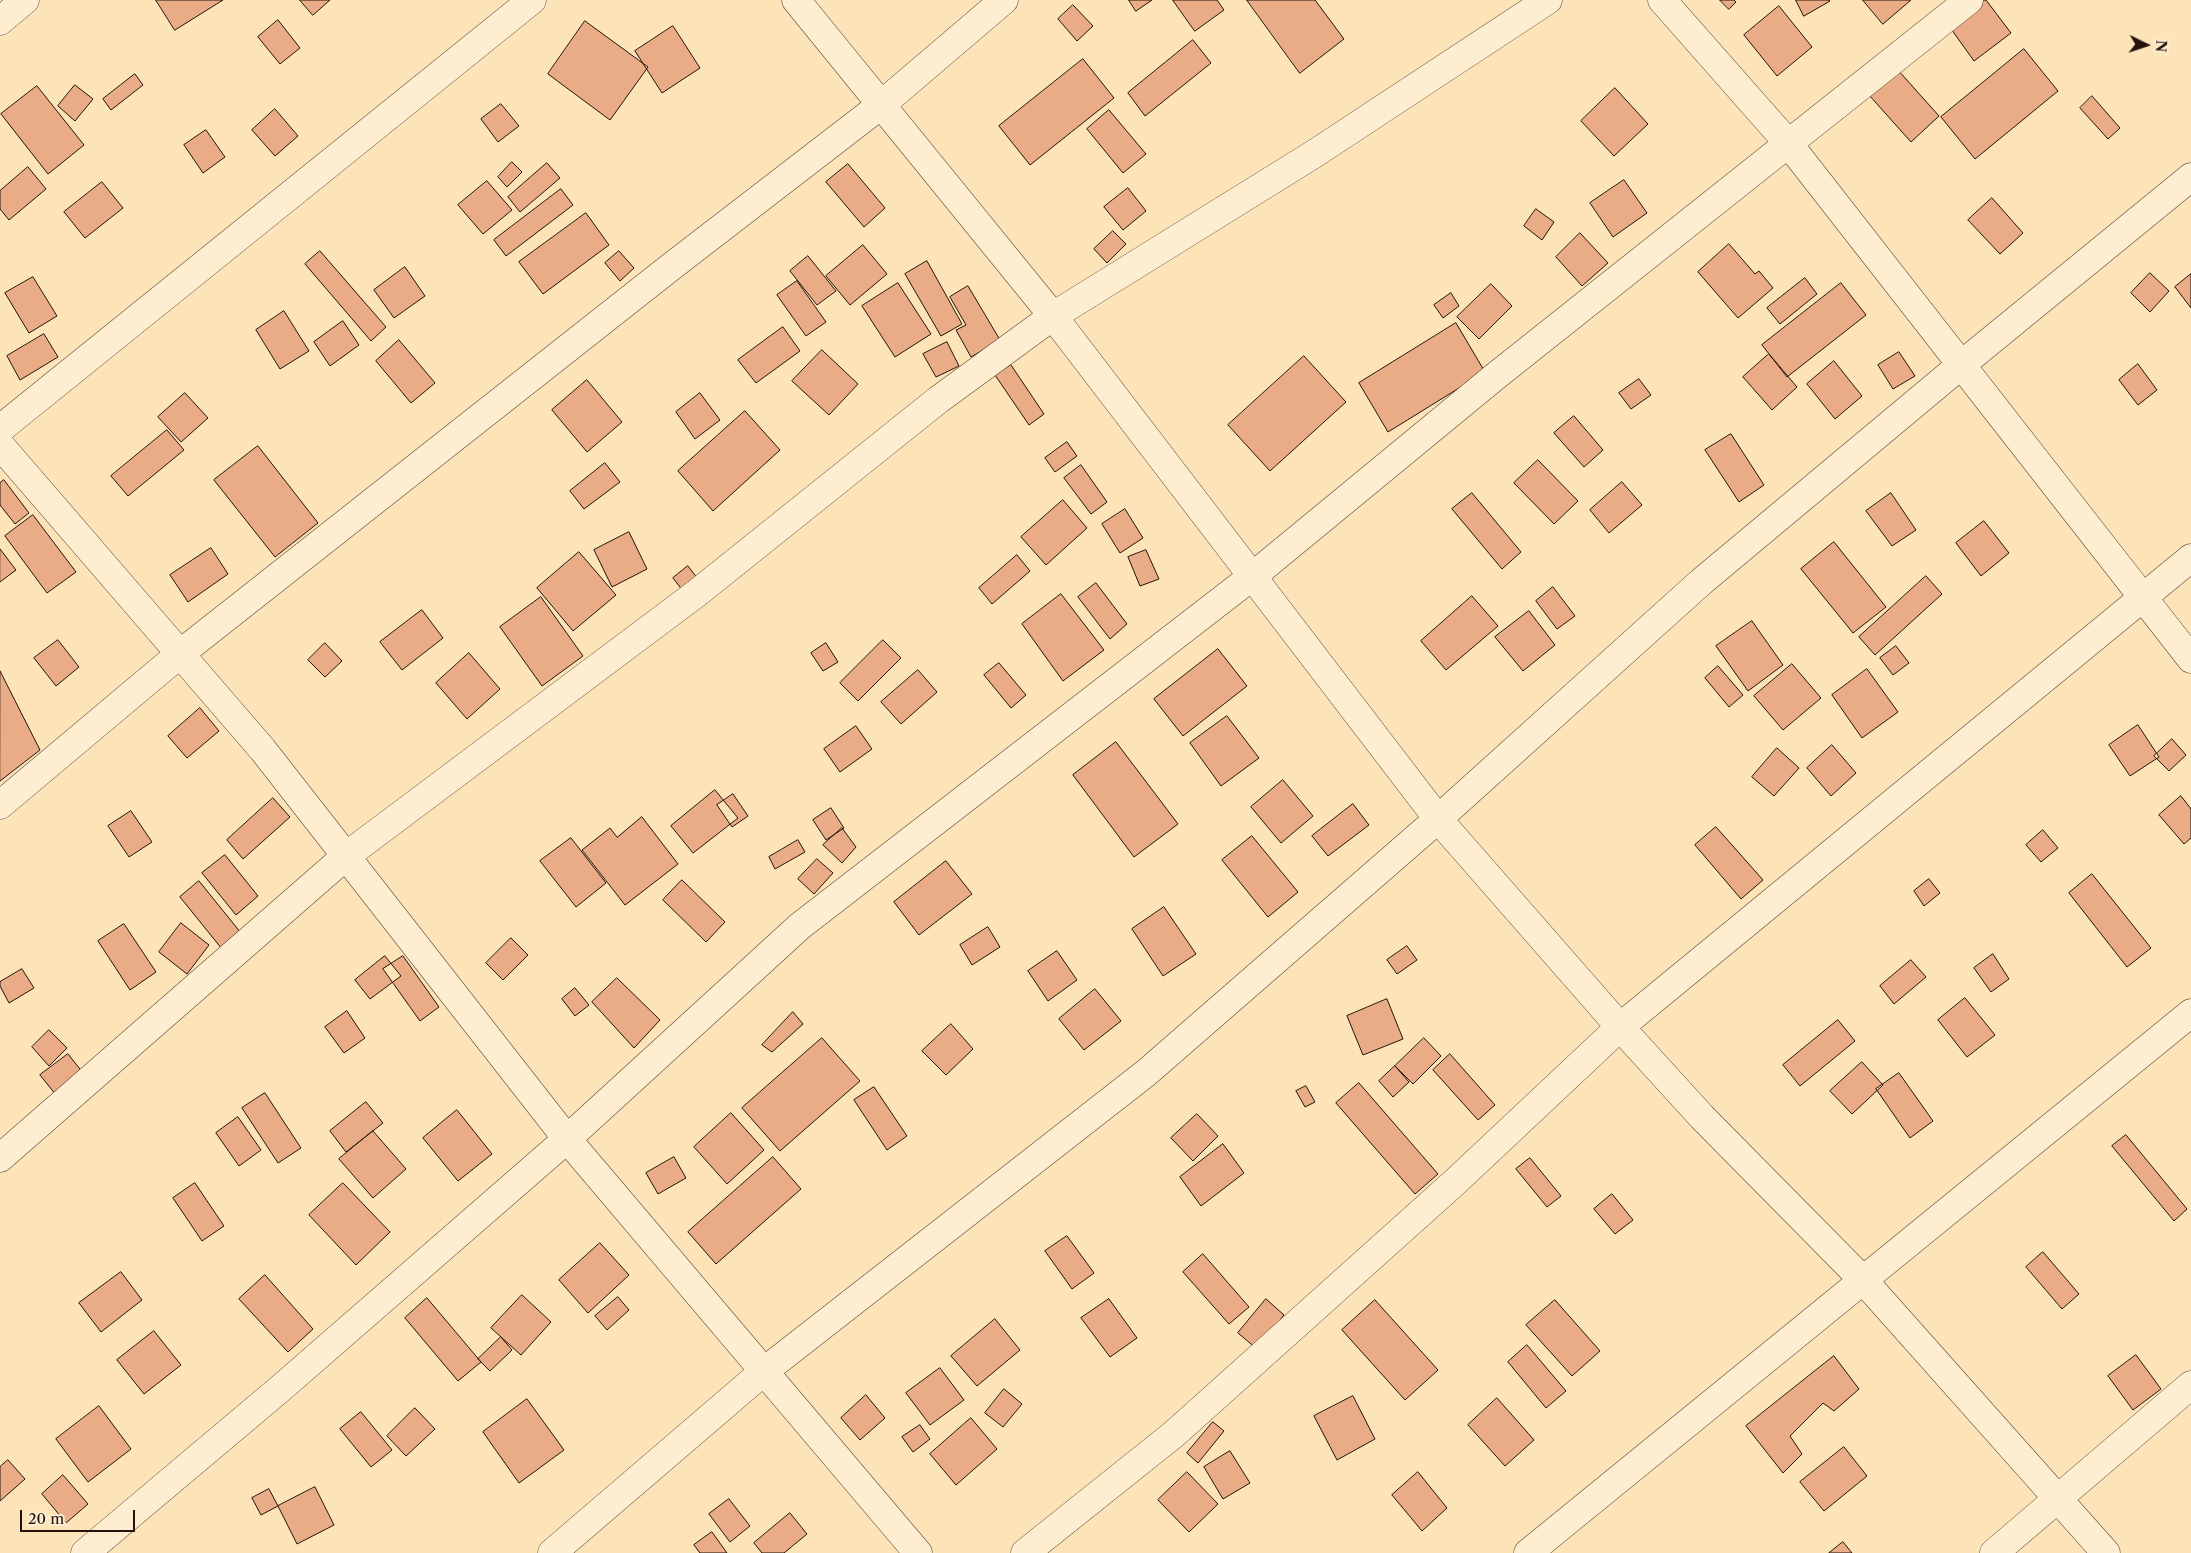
<!DOCTYPE html>
<html>
<head>
<meta charset="utf-8">
<style>
	body { margin:0 }
	#map { position:relative; width:2191px; height:1553px; overflow:hidden; background:#fce4b8; font-family:"Libre Caslon Text",serif }
	canvas { display:block }
	.north { position:absolute; left:2121px; top:20px; width:50px; height:50px; -webkit-text-stroke:4px #fdedd1; paint-order:stroke; rotate:94deg; font-size:14px; font-weight:700; line-height:20px; text-align:center; color:#25120a }
	.north::after { content:''; display:block; margin:auto; width:18px; height:22px; background:#25120a; clip-path:polygon(50% 0,100% 100%,50% 72%,0 100%) }
	.scale { position:absolute; left:20px; top:1510px; width:115px; height:22px; box-sizing:border-box; border:2px solid #25120a; border-top:0; padding-left:6px; font-size:15px; line-height:18px; white-space:nowrap; color:#25120a; -webkit-text-stroke:4px #fdedd1; paint-order:stroke }
</style>
</head>
<body>
<div id="map">
<canvas width="2191" height="1553"></canvas>
<div class="north">N</div>
<div class="scale">20 m</div>
</div>
<script>
const ctx = document.querySelector('canvas').getContext('2d');
ctx.lineJoin = 'round';
function paint(path, color) { ctx.fillStyle = color; ctx.fill(path, 'evenodd'); }
function trace(path, color, width, dash) { ctx.strokeStyle = color; ctx.lineWidth = width; ctx.lineCap = dash ? 'butt' : 'round'; ctx.setLineDash(dash || []); ctx.stroke(path); }
const building = new Path2D(`
	M156 0H223L175 30Z
	M300 0H330L313 15Z
	M1129 0H1152L1136 11Z
	M1173 0H1217L1224 10 1195 31Z
	M1247 0H1315L1344 39 1300 73Z
	M1720 0H1734L1736 2 1729 9Z
	M1796 0H1829L1830 1 1804 16Z
	M1863 0H1911L1883 24Z
	M1983 0H1986L2011 33 1974 61 1949 26Z
	M1073 5 1093 26 1077 41 1058 19Z
	M1779 6 1812 47 1777 76 1744 35Z
	M278 20 300 48 280 64 258 37Z
	M585 21 648 67 610 120 548 74Z
	M673 26 700 68 662 93 635 51Z
	M1193 40 1211 63 1145 116 1128 93Z
	M2024 49 2058 91 1975 159 1941 117Z
	M1083 59 1114 98 1030 165 999 126Z
	M1897 69 1939 116 1911 142 1869 95Z
	M135 74 143 85 111 110 103 99Z
	M75 85 93 99 75 121 58 106Z
	M37 86 84 145 48 174 1 114Z
	M1615 88 1648 124 1614 156 1581 121Z
	M2092 96 2120 128 2108 139 2080 108Z
	M501 104 519 126 498 142 481 119Z
	M275 109 298 136 275 156 252 130Z
	M1109 110 1146 154 1123 173 1087 129Z
	M206 130 225 157 203 173 184 145Z
	M512 162 522 172 507 187 498 177Z
	M547 163 560 178 520 212 508 197Z
	M848 164 885 208 864 227 826 182Z
	M28 167 46 189 9 220 0 209V191Z
	M1624 180 1647 213 1613 237 1590 203Z
	M487 181 512 210 483 234 458 205Z
	M102 182 123 208 85 238 64 212Z
	M1128 188 1146 211 1123 230 1104 207Z
	M561 189 573 205 506 256 494 240Z
	M1992 198 2023 233 2000 254 1968 220Z
	M1536 209 1554 222 1542 240 1524 226Z
	M586 213 609 245 543 294 519 262Z
	M1113 231 1126 244 1107 263 1094 249Z
	M1580 233 1608 263 1582 286 1556 257Z
	M1729 244 1755 274 1759 271 1773 288 1738 318 1698 272Z
	M863 245 887 274 850 305 826 276Z
	M320 251 386 327 371 341 305 264Z
	M619 251 634 268 620 281 605 263Z
	M808 256 836 291 817 305 790 271Z
	M927 261 962 324 941 336 905 274Z
	M405 267 425 296 394 318 374 290Z
	M2150 273 2169 291 2150 312 2131 293Z
	M2191 274V308L2175 287Z
	M33 277 57 316 29 333 5 293Z
	M1805 278 1817 294 1780 324 1767 308Z
	M797 281 826 322 806 336 777 295Z
	M898 283 931 334 895 357 862 306Z
	M1841 283 1866 315 1787 377 1762 345Z
	M1491 284 1512 306 1479 339 1457 317Z
	M968 286 1000 340 971 357 956 330 966 325 950 297Z
	M1451 293 1459 306 1443 318 1434 305Z
	M284 311 309 351 280 369 256 330Z
	M343 321 359 345 330 366 314 342Z
	M1456 323 1485 372 1388 432 1359 383Z
	M783 327 800 351 756 383 738 360Z
	M44 334 58 357 20 380 7 356Z
	M399 340 435 383 411 403 376 361Z
	M947 342 959 366 936 377 923 354Z
	M822 350 858 384 829 415 792 381Z
	M1899 352 1915 376 1893 389 1878 365Z
	M1769 354 1797 387 1772 410 1743 377Z
	M1304 356 1346 402 1270 471 1228 425Z
	M1834 361 1862 396 1835 419 1807 384Z
	M2138 364 2157 390 2138 405 2119 380Z
	M1011 365 1044 414 1029 425 995 375Z
	M1639 379 1651 395 1631 409 1619 393Z
	M587 380 622 422 587 452 552 410Z
	M185 393 208 418 181 442 158 417Z
	M700 393 720 420 695 439 676 412Z
	M745 411 780 450 713 511 678 471Z
	M1574 416 1603 450 1584 467 1554 433Z
	M167 430 184 450 128 496 111 476Z
	M1731 434 1764 485 1739 502 1705 450Z
	M1067 442 1077 456 1055 472 1045 458Z
	M258 446 318 523 275 557 214 480Z
	M1538 460 1578 501 1554 524 1514 483Z
	M605 463 620 482 584 509 570 491Z
	M1081 465 1107 502 1091 514 1064 478Z
	M4 480 29 513 15 524 0 505V483Z
	M1622 482 1642 505 1609 533 1590 510Z
	M1472 493 1521 552 1502 569 1452 509Z
	M1891 493 1916 530 1892 546 1866 511Z
	M1063 500 1087 528 1046 565 1021 537Z
	M1125 509 1143 538 1120 553 1102 524Z
	M33 515 76 572 47 593 5 536Z
	M1984 521 2009 553 1981 576 1956 543Z
	M629 532 647 569 612 587 594 550Z
	M1834 542 1886 607 1853 633 1801 569Z
	M211 548 228 574 188 602 170 575Z
	M0 549 16 570 0 582Z
	M1146 550 1159 579 1140 586 1128 557Z
	M579 552 616 595 573 631 537 588Z
	M1017 555 1030 571 992 604 979 588Z
	M688 566 698 579 683 591 673 578Z
	M1926 576 1942 594 1875 655 1859 637Z
	M1096 583 1127 624 1110 639 1078 597Z
	M1553 587 1575 616 1557 629 1536 601Z
	M1061 594 1104 650 1063 681 1022 624Z
	M1472 596 1498 626 1446 670 1421 641Z
	M541 597 583 656 542 686 500 627Z
	M422 610 443 638 402 670 380 642Z
	M1529 611 1555 645 1523 671 1495 637Z
	M1752 621 1783 665 1748 691 1716 646Z
	M58 640 79 667 56 686 34 658Z
	M883 640 901 658 858 701 840 683Z
	M325 643 342 661 325 677 308 660Z
	M826 643 838 662 823 671 811 653Z
	M1896 646 1909 663 1893 675 1880 658Z
	M1218 649 1247 686 1183 736 1154 699Z
	M469 653 500 689 467 719 436 683Z
	M999 663 1026 695 1011 708 984 675Z
	M1792 664 1821 698 1783 730 1754 696Z
	M1718 666 1743 695 1729 707 1705 678Z
	M1867 669 1898 712 1862 738 1832 695Z
	M918 670 937 692 901 724 881 702Z
	M0 671 40 750 0 781Z
	M200 708 219 731 187 758 168 736Z
	M1227 716 1259 758 1221 786 1190 743Z
	M2138 725 2159 757 2130 776 2109 745Z
	M856 726 872 749 840 772 824 749Z
	M2172 739 2186 755 2169 771 2154 756Z
	M1116 742 1178 824 1134 857 1073 775Z
	M1832 745 1856 773 1831 796 1807 768Z
	M1777 748 1799 768 1774 796 1752 777Z
	M1283 780 1313 816 1281 843 1251 807Z
	M715 790 738 818 693 853 671 826Z
	M733 794 748 816 732 827 717 805Z
	M2181 796 2191 809V838L2184 844 2159 815Z
	M273 798 290 817 243 859 227 840Z
	M1353 804 1369 825 1328 856 1312 836Z
	M831 808 844 828 826 840 813 820Z
	M131 811 152 842 129 857 108 826Z
	M642 817 678 864 625 905 582 850 610 828 617 837Z
	M1716 827 1763 880 1741 899 1695 845Z
	M842 828 856 847 842 863 823 845Z
	M2043 830 2058 848 2041 862 2026 845Z
	M1252 836 1298 892 1268 917 1222 860Z
	M571 838 606 883 576 907 540 861Z
	M798 840 805 852 775 869 769 857Z
	M225 855 258 896 236 915 202 873Z
	M817 859 833 873 814 894 798 879Z
	M946 861 972 894 919 935 894 902Z
	M2092 874 2151 948 2127 967 2069 893Z
	M1929 879 1940 893 1924 906 1914 891Z
	M682 880 725 922 706 942 663 900Z
	M199 881 241 933 222 949 180 897Z
	M1164 907 1196 954 1163 976 1132 929Z
	M181 923 209 945 187 974 159 952Z
	M124 924 156 972 130 990 98 941Z
	M988 927 1000 947 972 965 960 945Z
	M511 938 528 955 503 980 486 963Z
	M1407 946 1417 960 1397 974 1387 960Z
	M1057 951 1077 980 1048 1001 1028 971Z
	M1993 954 2009 979 1991 992 1974 968Z
	M385 956 401 976 370 999 355 980Z
	M403 956 439 1007 420 1021 383 969Z
	M1911 960 1926 977 1894 1004 1880 986Z
	M22 969 34 988 9 1003 0 986V982Z
	M617 978 660 1020 634 1048 592 1002Z
	M575 988 589 1005 575 1016 562 999Z
	M1095 989 1121 1021 1084 1050 1059 1019Z
	M1965 998 1995 1035 1967 1057 1938 1020Z
	M1387 999 1403 1039 1363 1055 1347 1016Z
	M347 1011 365 1038 344 1053 325 1027Z
	M793 1012 803 1024 772 1052 762 1045Z
	M1838 1020 1855 1041 1800 1086 1783 1065Z
	M951 1024 973 1049 946 1075 922 1051Z
	M49 1030 67 1048 49 1066 32 1047Z
	M822 1038 860 1081 780 1151 742 1108Z
	M1424 1038 1441 1056 1413 1084 1395 1066Z
	M68 1054 87 1078 60 1100 40 1075Z
	M1450 1054 1495 1105 1478 1120 1433 1070Z
	M1862 1062 1883 1085 1852 1114 1830 1091Z
	M1395 1066 1409 1082 1393 1097 1379 1081Z
	M1899 1073 1933 1121 1910 1138 1876 1089Z
	M1359 1083 1438 1174 1415 1194 1336 1103Z
	M1306 1086 1315 1102 1305 1107 1296 1091Z
	M874 1087 907 1136 887 1150 854 1100Z
	M265 1093 301 1148 278 1163 242 1108Z
	M366 1102 383 1123 346 1152 330 1131Z
	M457 1110 492 1154 458 1181 423 1138Z
	M731 1113 764 1150 727 1184 694 1147Z
	M1197 1114 1218 1136 1193 1161 1171 1138Z
	M238 1117 261 1150 239 1166 216 1133Z
	M373 1131 406 1169 373 1198 339 1159Z
	M2126 1135 2187 1209 2174 1221 2112 1146Z
	M1223 1144 1244 1173 1201 1206 1180 1177Z
	M674 1157 686 1178 658 1194 646 1173Z
	M773 1157 801 1189 716 1264 688 1232Z
	M1530 1158 1561 1196 1547 1207 1516 1169Z
	M195 1183 224 1226 202 1241 173 1198Z
	M343 1183 390 1232 356 1265 309 1215Z
	M1612 1194 1633 1220 1615 1234 1594 1209Z
	M1067 1236 1094 1273 1072 1289 1045 1251Z
	M600 1243 629 1275 588 1313 559 1280Z
	M2043 1252 2079 1294 2062 1309 2026 1267Z
	M1203 1254 1249 1307 1229 1324 1183 1272Z
	M121 1272 142 1300 101 1332 79 1303Z
	M265 1275 313 1329 288 1352 239 1299Z
	M522 1295 551 1322 521 1355 491 1328Z
	M618 1297 629 1310 607 1330 595 1316Z
	M427 1298 481 1362 458 1381 405 1318Z
	M1109 1299 1137 1338 1110 1357 1081 1318Z
	M1266 1299 1284 1315 1257 1349 1238 1333Z
	M1375 1300 1438 1370 1405 1400 1342 1330Z
	M1555 1300 1600 1351 1572 1376 1526 1325Z
	M995 1319 1020 1350 977 1386 951 1356Z
	M154 1331 181 1365 144 1394 117 1360Z
	M501 1337 512 1350 490 1371 478 1359Z
	M1527 1345 1566 1391 1546 1408 1508 1362Z
	M2136 1355 2161 1389 2133 1410 2108 1376Z
	M1834 1356 1859 1389 1834 1411 1823 1403 1790 1436 1802 1454 1783 1473 1746 1426Z
	M940 1368 964 1400 930 1425 906 1393Z
	M1004 1389 1022 1404 1003 1427 985 1413Z
	M866 1395 885 1418 860 1440 841 1418Z
	M1353 1396 1375 1439 1337 1460 1314 1416Z
	M1497 1398 1534 1440 1505 1466 1468 1425Z
	M527 1399 564 1450 519 1483 483 1432Z
	M99 1406 131 1449 88 1482 56 1439Z
	M415 1408 435 1429 406 1456 387 1436Z
	M361 1412 392 1450 371 1467 340 1429Z
	M971 1418 997 1449 956 1485 930 1454Z
	M1213 1422 1224 1431 1198 1463 1187 1453Z
	M920 1425 930 1439 913 1452 902 1437Z
	M1844 1447 1867 1476 1824 1511 1800 1482Z
	M1230 1451 1250 1483 1223 1499 1204 1467Z
	M8 1460 25 1479 0 1501V1467Z
	M1187 1472 1218 1504 1189 1532 1158 1500Z
	M1418 1472 1447 1508 1422 1531 1392 1495Z
	M63 1475 88 1504 66 1523 42 1494Z
	M315 1487 334 1525 297 1544 278 1506Z
	M269 1489 278 1506 261 1515 252 1498Z
	M729 1499 750 1526 730 1542 709 1514Z
	M790 1513 807 1534 784 1553H762L754 1543Z
	M712 1532 727 1553H700L694 1545Z
	M1843 1542 1852 1553H1829Z`);
const minor = new Path2D(`
	M796 0 1053 316 1438 819 1620 1027 1702 1117 1864 1281 2106 1553
	M1662 0 1788 143 2191 659
	M0 21 25 0
	M0 429 532 0
	M0 445 263 750 567 1139 918 1553
	M0 805 181 653 672 266 881 105 1004 0
	M0 1158 346 856 697 593 938 400 1053 316 1314 154 1548 0
	M85 1553 281 1388 567 1139 800 926 1254 575 1497 375 1969 0
	M552 1553 763 1372 1146 1073 1438 819 1701 582 1961 365 2191 177
	M1025 1553 1174 1434 1455 1182 1620 1027 2191 558
	M1528 1553 2191 1013
	M1994 1553 2191 1385`);
paint(building, '#e9ac87');
trace(building, '#25120a', 1);
trace(minor, '#5b4636', 29);
trace(minor, '#fdedd1', 28);
</script>
</body>
</html>
